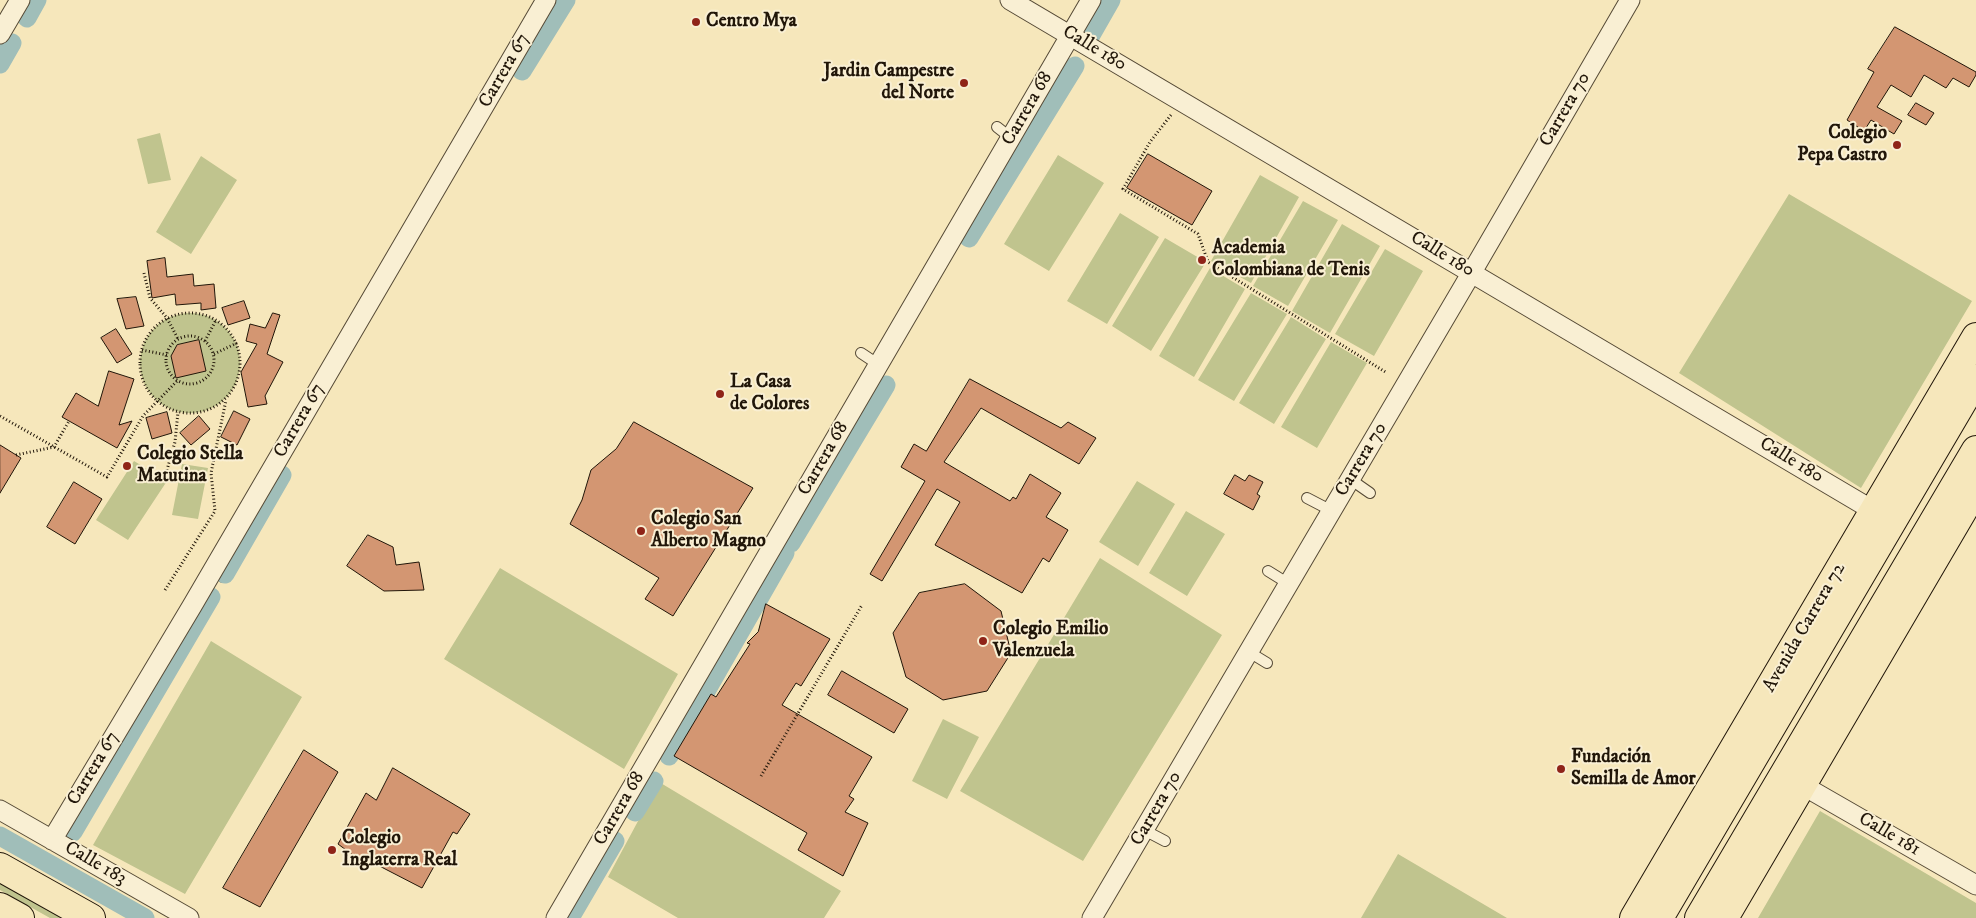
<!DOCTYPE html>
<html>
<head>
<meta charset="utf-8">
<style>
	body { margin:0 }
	canvas { display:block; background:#f6e7bb }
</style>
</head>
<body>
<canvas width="1976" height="918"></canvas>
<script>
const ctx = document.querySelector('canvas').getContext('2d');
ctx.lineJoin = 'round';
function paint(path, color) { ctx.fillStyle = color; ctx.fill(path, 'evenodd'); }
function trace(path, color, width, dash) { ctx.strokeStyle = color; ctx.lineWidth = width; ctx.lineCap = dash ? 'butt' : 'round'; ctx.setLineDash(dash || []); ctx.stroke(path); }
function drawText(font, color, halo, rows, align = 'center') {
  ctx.font = font + ' "IM FELL DW Pica",serif'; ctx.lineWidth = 4; ctx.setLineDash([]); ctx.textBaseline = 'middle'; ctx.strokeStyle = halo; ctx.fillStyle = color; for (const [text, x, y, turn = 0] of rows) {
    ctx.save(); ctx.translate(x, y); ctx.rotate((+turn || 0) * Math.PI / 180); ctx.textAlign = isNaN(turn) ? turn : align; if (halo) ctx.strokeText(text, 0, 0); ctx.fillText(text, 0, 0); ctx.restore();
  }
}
const green = new Path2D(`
	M160 133 171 180 148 184 137 139Z
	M1058 155 1104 183 1049 271 1004 244Z
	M201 156 237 180 191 254 156 232Z
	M1260 175 1299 197 1251 283 1211 261Z
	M1789 194 1972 301 1861 488 1679 373Z
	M1303 201 1338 220 1288 306 1253 286Z
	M1120 213 1159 237 1107 324 1067 301Z
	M1342 224 1380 246 1330 333 1292 311Z
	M1165 238 1206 262 1151 351 1112 326Z
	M1385 249 1423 271 1374 356 1335 334Z
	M1210 268 1245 289 1194 377 1159 356Z
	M1251 293 1287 314 1234 401 1198 380Z
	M140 363a50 50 0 1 1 100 0a50 50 0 1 1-100 0Z
	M1291 317 1326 339 1274 424 1239 403Z
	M1331 342 1367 363 1317 448 1281 427Z
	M134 461 167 481 128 540 96 520Z
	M182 464 208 468 198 519 172 515Z
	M1137 481 1175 504 1138 566 1099 542Z
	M1186 511 1225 534 1187 596 1149 573Z
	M1100 558 1222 635 1083 861 960 791Z
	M500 568 678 674 624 769 444 659Z
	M211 641 302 697 185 894 93 845Z
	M943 719 979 737 947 799 912 781Z
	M659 782 841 891 824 918H678L608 877Z
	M1820 811 1976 903V918H1758Z
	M1398 854 1507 918H1361Z
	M0 882 64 918H50L0 890Z`);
const stream = new Path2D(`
	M221 580 225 574`);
const canal = new Path2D(`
	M27 18 37 0
	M1091 35 1111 0
	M0 64 12 43
	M522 71 566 0
	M969 238 1075 66
	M791 543 886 385
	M225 574 282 475
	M669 756 785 553
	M635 812 654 781
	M73 832 211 597
	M0 836 145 918
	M570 918 615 841`);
const building = new Path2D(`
	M1895 27 1976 72V75L1969 87 1953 78 1946 88 1924 75 1911 97 1891 85 1877 107 1902 121 1894 134 1871 120 1864 131 1847 120 1874 72 1868 69Z
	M1916 103 1934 113 1926 125 1908 115Z
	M1148 154 1212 191 1192 225 1127 188Z
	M165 258 167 277 193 274 194 286 214 284 216 308 201 310V303L176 305 175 294 152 298 147 261Z
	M136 297 144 326 126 329 117 299Z
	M244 301 250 318 228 325 222 308Z
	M273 313 280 315 267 354 283 362 265 396 267 404 248 407 241 372 257 344 246 341 250 324 265 328Z
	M116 329 132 354 117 363 101 338Z
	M199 340 206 371 176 378 171 356 177 345Z
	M109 371 134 379 119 425 132 421 117 448 62 417 76 393 98 406Z
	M970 379 1061 428 1068 422 1096 438 1079 464 981 408 944 462 1010 501 1013 497 1016 499 1030 474 1061 493 1046 517 1068 530 1049 562 1043 558 1022 593 935 545 960 502 937 489 882 581 870 574 925 481 901 467 914 444 926 451Z
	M234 411 250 419 237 445 221 437Z
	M167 412 172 433 152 439 146 418Z
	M199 416 210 429 191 445 180 433Z
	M634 422 753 488 673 616 645 599 659 578 570 524 582 500 591 470 616 449Z
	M0 445 21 458 0 493Z
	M1235 475 1245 481 1249 475 1263 482 1257 494 1260 496 1253 510 1224 494Z
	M74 482 102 499 75 544 47 527Z
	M368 535 393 547 396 565 419 562 424 590 384 591 347 566Z
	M965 584 1001 611 1011 653 987 691 943 700 906 677 893 633 919 593Z
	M766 604 830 639 801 686 796 683 782 705 872 757 849 796 854 799 845 812 868 823 843 876 798 850 807 833 674 756 711 694 716 697 750 644 747 643 758 632Z
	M842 671 908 709 894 733 828 695Z
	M304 750 338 772 260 907 223 888Z
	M393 768 470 814 457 834 453 832 422 888 360 856 358 859 338 844 366 793 376 800Z`);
const path = new Path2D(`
	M1171 115 1150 142 1123 189 1198 234 1208 262 1387 373
	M144 273 150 298 167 318 178 339
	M140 363a50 50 0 1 1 100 0a50 50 0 1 1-100 0Z
	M166 360a24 24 0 1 1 48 0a24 24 0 1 1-48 0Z
	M205 341 216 320
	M142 350 167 355
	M214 354 237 343
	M0 416 107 477 143 416 177 381
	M16 455 54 447 69 421
	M165 477 175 442 178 412
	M165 590 215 511 211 473 226 400
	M761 776 862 605`);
const lane = new Path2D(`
	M997 127 1011 138
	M861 353 879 365
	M1350 479 1370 493
	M1307 498 1332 511
	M1268 571 1289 584
	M1249 652 1267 663
	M1144 830 1165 841`);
const street = new Path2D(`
	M1010 0 1874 511
	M0 34 20 0
	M1802 785 1976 885
	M0 810 189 918
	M52 840 192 606 546 0
	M556 918 1091 0
	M1092 918 1472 272 1630 0`);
const primary = new Path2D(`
	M0 867 91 918
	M0 907 20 918`);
const highway = new Path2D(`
	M1634 918 1976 337
	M1659 918 1976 379
	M1699 918 1976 450
	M1724 918 1976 488`);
const markers = [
	[696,22,5,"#8f2418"],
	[964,83,5,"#8f2418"],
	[1897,145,5,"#8f2418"],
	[1202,260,5,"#8f2418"],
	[720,394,5,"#8f2418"],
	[127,466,5,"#8f2418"],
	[641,531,5,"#8f2418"],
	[983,641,5,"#8f2418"],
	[1561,769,5,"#8f2418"],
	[332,850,5,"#8f2418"]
];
const poiNames = [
	["Centro Mya",706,22],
	["Jardin Campestre",954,72,"right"],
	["del Norte",954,94,"right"],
	["Colegio",1887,134,"right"],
	["Pepa Castro",1887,156,"right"],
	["Academia",1212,249],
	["Colombiana de Tenis",1212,271],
	["La Casa",730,383],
	["de Colores",730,405],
	["Colegio Stella",137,455],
	["Matutina",137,477],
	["Colegio San",651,520],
	["Alberto Magno",651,542],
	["Colegio Emilio",993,630],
	["Valenzuela",993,652],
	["Fundación",1571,758],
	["Semilla de Amor",1571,780],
	["Colegio",342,839],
	["Inglaterra Real",342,861]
];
const streetNames = [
	["Calle 180",1094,49,31],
	["Carrera 67",505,71,-60],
	["Carrera 68",1028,109,-60],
	["Carrera 70",1566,110,-60],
	["Calle 180",1442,255,31],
	["Carrera 67",300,421,-60],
	["Carrera 68",824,459,-60],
	["Carrera 70",1362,460,-59],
	["Calle 180",1791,461,31],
	["Avenida Carrera 72",1805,628,-60],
	["Carrera 67",94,769,-59],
	["Carrera 68",620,809,-60],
	["Carrera 70",1157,809,-60],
	["Calle 181",1889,835,30],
	["Calle 183",95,864,30]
];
paint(green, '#c0c48e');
trace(stream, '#6d7b73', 5);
trace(canal, '#a0beb9', 19);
paint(building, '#d39672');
trace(building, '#211609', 1);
trace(lane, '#564a36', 12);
trace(street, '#564a36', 21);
trace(primary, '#211609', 30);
trace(highway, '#211609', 30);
trace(path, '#211609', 3, [1, 2.5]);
trace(lane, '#f9efd3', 10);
trace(street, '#f9efd3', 19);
trace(primary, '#f6e7bb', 28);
trace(highway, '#f6e7bb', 28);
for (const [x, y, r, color] of markers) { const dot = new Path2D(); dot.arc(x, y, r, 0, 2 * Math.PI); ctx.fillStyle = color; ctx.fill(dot); trace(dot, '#f9efd3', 2); }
drawText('bold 19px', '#211609', '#f9efd3', poiNames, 'left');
drawText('19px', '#211609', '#f9efd3', streetNames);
</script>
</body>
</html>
